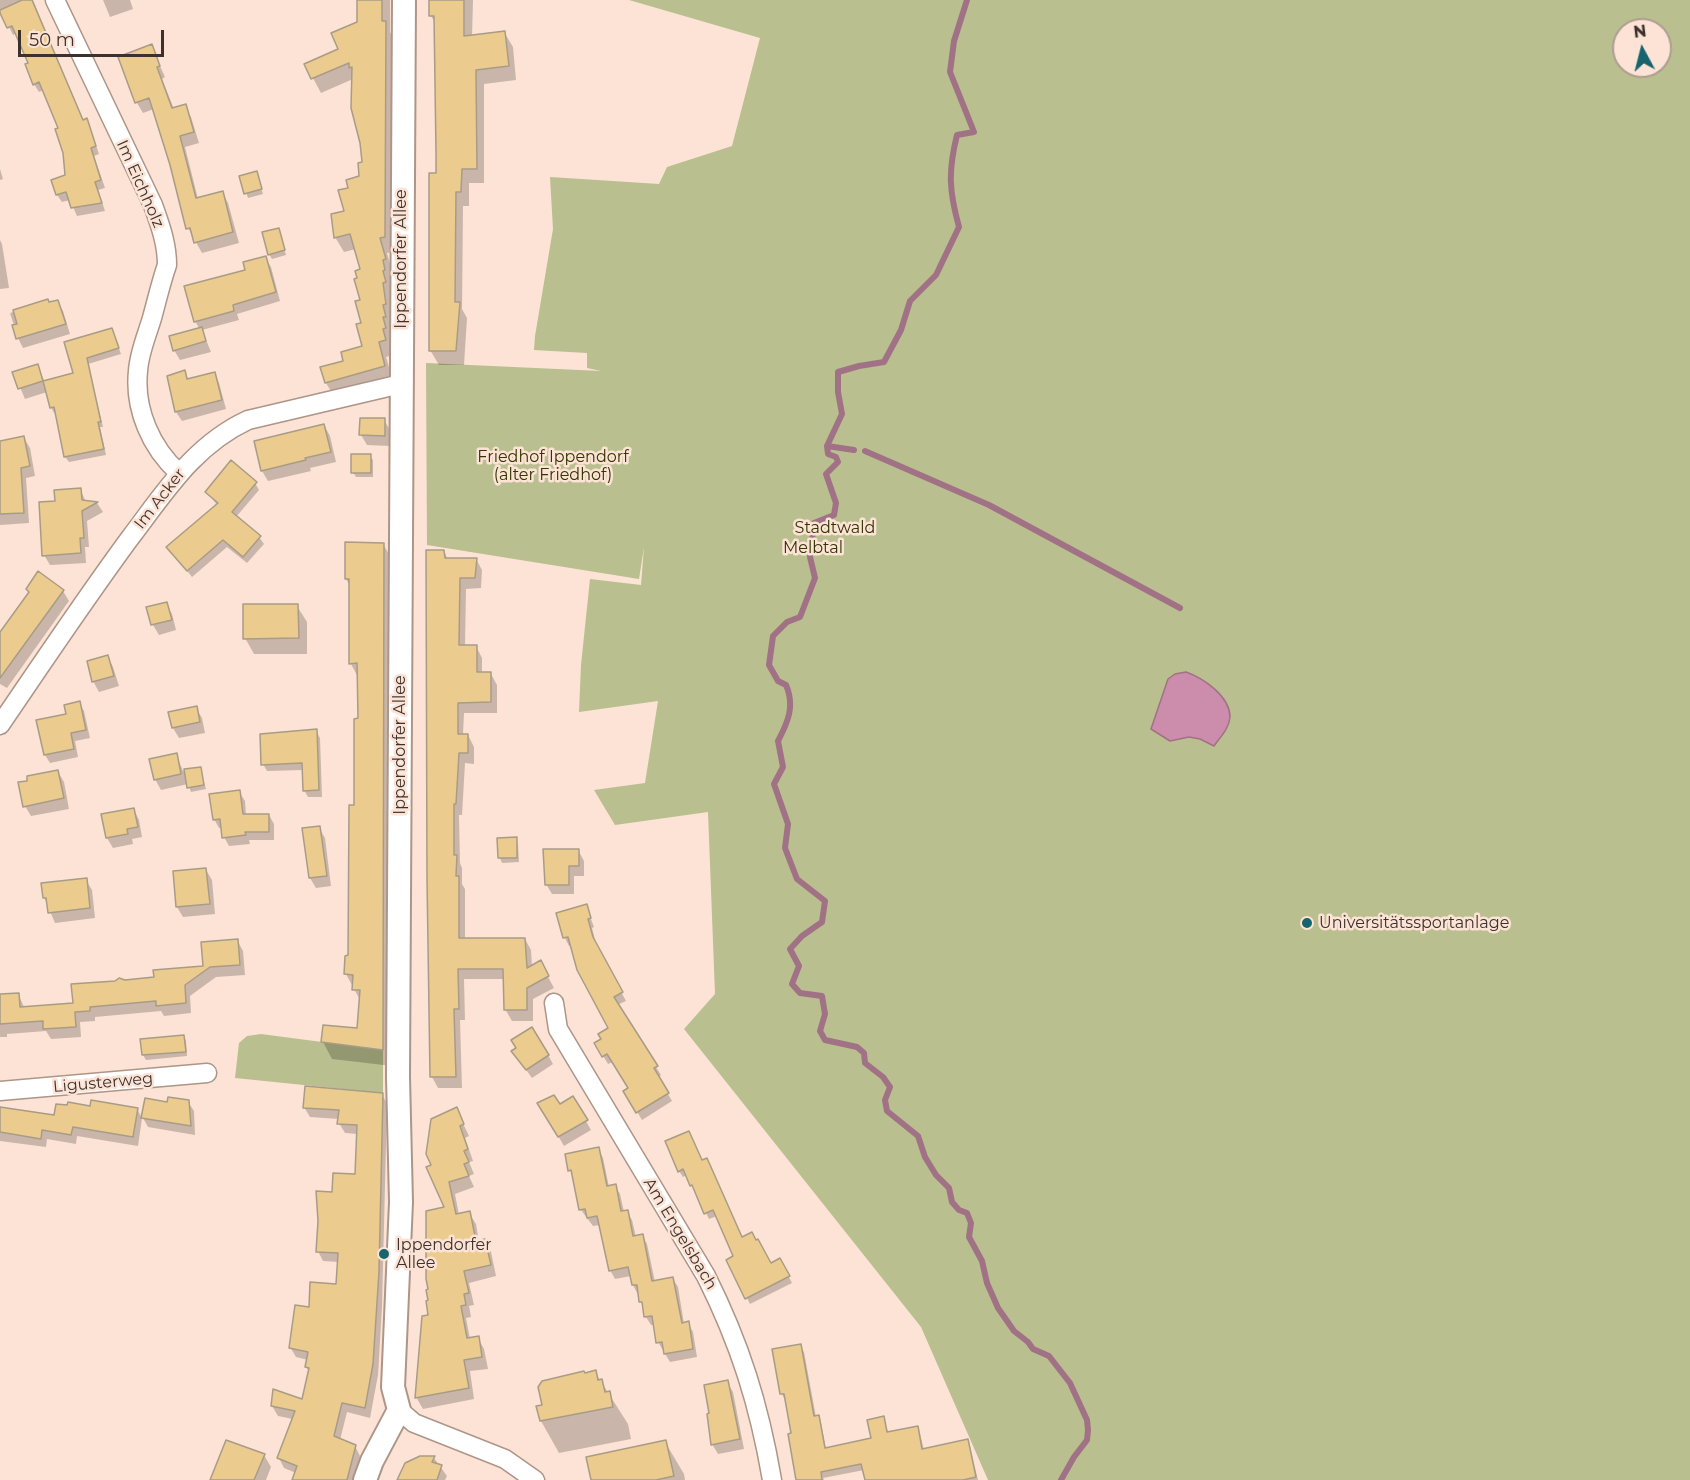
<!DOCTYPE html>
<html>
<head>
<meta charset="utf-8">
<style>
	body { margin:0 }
	#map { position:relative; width:1690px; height:1480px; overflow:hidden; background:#fce3d5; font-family:Montserrat,sans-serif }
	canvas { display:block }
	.north { position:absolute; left:1612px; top:18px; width:60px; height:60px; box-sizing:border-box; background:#fce3d5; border:2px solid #af9c92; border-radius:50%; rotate:353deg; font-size:16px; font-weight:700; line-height:24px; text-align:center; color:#3c322d }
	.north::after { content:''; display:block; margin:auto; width:21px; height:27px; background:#17646e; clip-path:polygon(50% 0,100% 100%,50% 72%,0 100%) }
	.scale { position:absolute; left:18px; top:30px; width:146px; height:27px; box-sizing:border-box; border:3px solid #3c322d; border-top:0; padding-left:8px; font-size:18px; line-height:21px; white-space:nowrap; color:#3c322d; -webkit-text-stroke:4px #fce3d5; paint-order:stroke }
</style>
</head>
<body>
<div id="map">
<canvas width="1690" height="1480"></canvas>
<div class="north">N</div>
<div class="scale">50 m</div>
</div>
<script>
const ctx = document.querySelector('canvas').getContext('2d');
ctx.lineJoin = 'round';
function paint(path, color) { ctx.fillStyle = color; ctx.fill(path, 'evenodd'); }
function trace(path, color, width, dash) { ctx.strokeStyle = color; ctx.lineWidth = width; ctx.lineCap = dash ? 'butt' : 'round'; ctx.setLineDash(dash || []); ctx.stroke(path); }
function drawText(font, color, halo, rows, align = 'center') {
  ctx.font = font + ' Montserrat,sans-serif'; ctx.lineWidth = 5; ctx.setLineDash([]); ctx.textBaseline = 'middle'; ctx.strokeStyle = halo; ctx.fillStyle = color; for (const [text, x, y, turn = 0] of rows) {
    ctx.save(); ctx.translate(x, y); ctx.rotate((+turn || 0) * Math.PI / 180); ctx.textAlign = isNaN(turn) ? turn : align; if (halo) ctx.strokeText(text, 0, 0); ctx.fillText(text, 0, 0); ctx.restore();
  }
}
const green = new Path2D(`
	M629 0H1690V1480H988L921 1327 684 1029 715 994 708 812 615 825 594 790 645 783 658 701 579 712 581 665 590 579 641 585 644 547 639 579 427 545 426 363 601 371 587 368V353L534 350 535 336 553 229 550 177 659 184 667 167 732 146 760 38ZM1624 30H1660V66H1624Z
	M261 1034 383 1050V1093L235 1078 239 1043 247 1036Z`);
const water = new Path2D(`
	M1186 672C1203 678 1230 696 1230 717 1229 729 1220 737 1214 746L1200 739 1189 737 1170 741 1151 729 1168 679 1175 674Z`);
const shadow = new Path2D(`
	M0 0H33L83 121 86 120 90 128 99 154 94 156 105 188 98 190 105 211 77 216 70 200 62 202 57 195 52 181 67 176 60 129 44 90 39 92 34 84 30 64 17 33 13 35 0 9Z
	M103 0H130L133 9 110 17Z
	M358 0H390V32L393 38V252L387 253 393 274 390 275 393 285 390 286 393 297 390 298 393 319 390 320 393 331 390 332 393 343 390 344 393 355 386 357 393 381 335 398 326 383 322 368 345 362 364 347 362 270 356 249 344 252 335 237 345 212 349 189 361 177 363 163 353 79 321 93 306 65 340 50 358 23Z
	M431 0H473L472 37 504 32 513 47 516 80 484 84V183H469V206H463L462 309 467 318 464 365H439L430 350 437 175 436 24 431 16Z
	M151 46 165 77 162 79 174 109 185 106 191 117 199 143 185 147 198 199 222 192 228 203 239 243 202 253 188 228 154 109 143 113 137 103 120 58Z
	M0 169 3 179 0 180Z
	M241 177 258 178 263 194 248 198Z
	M278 229 286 255 272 259 269 254Z
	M0 240 2 244 9 288 0 289Z
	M265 258 271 267 280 301 237 314 239 320 202 330 211 352 180 360 174 350 199 328 195 321 247 271Z
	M48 301 49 304 57 301 63 311 70 334 23 348 18 338 10 313Z
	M112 329 121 354 88 364 103 427H100L106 455 69 462 65 457 57 412 54 413 51 407 47 392 25 399 14 373 37 366 45 382 75 374 66 343Z
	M184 372 189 380 214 373 219 383 226 409 182 421 176 412Z
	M384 420 390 430V446L367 445 361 435Z
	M324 425 330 436 336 462 310 468 311 471 268 481 262 471 255 442Z
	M24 438 30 448 35 476 26 478 29 523 0 525V443Z
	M370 456 373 460V477H356L353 472Z
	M255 483 259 490 236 517 259 537 264 544 247 563 227 547 192 577 168 547 217 505 207 492Z
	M80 489 86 502 97 503 103 512 87 521 89 547H85L86 563 50 565 44 555 56 503Z
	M383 544 393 561 392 1066 332 1059 323 1042 358 1030 360 1000 346 974 350 957 360 720 359 679 351 664 350 586 346 579Z
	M444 551 448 560 476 559 482 570 481 588 466 589 465 647 476 646 482 658V674H491L497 685V713H464L463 735H468L474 747V764L465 763 462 815H459L460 863 462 868V884L465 889V939H525L531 950 532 967 540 962 554 988 533 999V1021H512L505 1009V979H464L465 1020H460L462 1088H438L432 1077Z
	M63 591 69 601 7 688 0 684V636Z
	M166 604 172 614 176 630 159 635 153 625 148 608Z
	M297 606 307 622V654H254L245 638Z
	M108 657 113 667 119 686 99 692 93 681Z
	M79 703 84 711 90 738 75 741 78 757 50 763 45 755 68 715Z
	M196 708 202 718 205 733 179 738 173 728 170 713Z
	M316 731 320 738 322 797H308L304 790 303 770 267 771 263 764Z
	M176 754 183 771 200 768 206 789 191 792 188 784 161 790 155 779Z
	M58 772 64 782 69 809 31 816 25 806Z
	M239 792 245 801 246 815H269L274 824V840H249L250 844 229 846 224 837 223 828H219L214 819Z
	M134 810 139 820 142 837 132 839 133 844 113 848 107 838Z
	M319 828 325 838 331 886 316 888 310 878 304 830Z
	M499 839H516L518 844 519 862 502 863 500 858Z
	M578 850 584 861V876H574V894H552L546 884Z
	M206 870 212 880 215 914 183 917 177 907 174 873Z
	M86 880 92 890 95 918 55 923 44 897Z
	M586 906 594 927 592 928 597 947 626 1001 617 1005 661 1075 658 1077 672 1101 642 1120 625 1091 629 1088 613 1062 608 1064 596 1044 602 1039 610 1028 572 945 569 946 565 938Z
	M237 940 243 951 245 975 216 977 190 996 191 1013 164 1016 161 1011 95 1017V1021L80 1022 81 1037 51 1039 46 1031 7 1034V1037H0V996L18 994 25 1009 74 1005 125 981 155 979 204 967Z
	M184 1036 186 1041 187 1056 146 1060 143 1055 142 1040Z
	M513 1052 548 1055 553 1064 532 1078Z
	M382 1094 387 1104 382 1307 378 1375 370 1418 347 1412 340 1440 355 1446 360 1456 353 1480H294L296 1473 284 1468 279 1458 293 1419 278 1416 272 1406 303 1401 310 1373 306 1367 308 1360 296 1357 290 1347 310 1308 338 1286 339 1262 323 1261 318 1251 334 1193 356 1175 358 1134 345 1133 339 1123V1119L310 1117 304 1107Z
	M573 1098 591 1130 564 1146 539 1103 559 1106Z
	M188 1102 194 1111 195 1135 148 1127 143 1118 169 1104Z
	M0 1108 55 1117 91 1108 137 1109 142 1118 138 1146 77 1136 76 1144 47 1139 46 1147 0 1141Z
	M456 1109 469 1136 465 1138 473 1161 469 1162 474 1174 469 1176 474 1187 455 1194 459 1215 469 1213 476 1224 479 1242 484 1241 491 1252 496 1276 469 1283 474 1305 469 1306 471 1317 466 1318 470 1339 478 1338 484 1349 488 1369 470 1371 474 1399 423 1409 416 1397 446 1208 433 1165Z
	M667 1142 702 1162 742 1238 756 1242 771 1265 780 1260 792 1283 750 1304 747 1298 735 1257 717 1216 709 1219 687 1175 683 1177 679 1171Z
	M598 1149 603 1158 609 1187 615 1186 620 1194 624 1212H627L632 1220 636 1237 642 1236 647 1244 655 1282 673 1279 678 1287 684 1324 688 1323 693 1332 697 1357 670 1362 658 1342 655 1325H651L646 1317 644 1307 633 1285 631 1276 615 1279 610 1270 600 1225 593 1226 581 1210 575 1178 570 1170Z
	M800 1346 804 1352 816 1417H818L821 1423 826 1449 873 1439 883 1418 889 1434 917 1428 920 1434 924 1450 967 1441 970 1447 978 1480H866L864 1470 823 1478 824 1480H798L793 1434 785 1400 782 1394Z
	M595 1372 628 1424 631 1439 559 1453 541 1421 538 1407 544 1406 585 1374Z
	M727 1382 733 1392 744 1449 718 1454 712 1444Z
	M665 1442 684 1474 685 1480H592Z
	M264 1455 271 1467 266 1480H211Z
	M434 1458 447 1476 445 1480H400L414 1460Z`);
const stream = new Path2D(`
	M967 0 954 41 950 72 974 132 957 135C948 171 949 191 959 227L936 275 910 301 901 330 884 362 859 366 838 372V392L842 414 827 446 828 454 836 457 838 462 826 474 836 503 834 515 814 523 810 557 815 578 800 617 787 622 773 636 769 665 778 681 786 685C795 706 788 722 778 741L783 767 774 784 788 824 785 848 797 879 825 901 822 922 802 936 790 949 799 966 792 984 800 993 822 996 825 1014 820 1031 825 1040 857 1047 864 1053 865 1063 883 1077 890 1087 885 1100 887 1111 918 1136 925 1157 936 1175 949 1188 952 1202 959 1210 967 1213 971 1223 969 1237 982 1261 987 1283 998 1308 1014 1331 1028 1342 1033 1349 1049 1356 1070 1383 1087 1420 1088 1430 1087 1440 1074 1457 1061 1480
	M827 446 854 450
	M865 451 989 505 1180 608`);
const building = new Path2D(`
	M22 0H32L83 120 87 118 96 146 91 148 101 180 95 182 102 203 71 208 66 192 56 195 51 180 65 175 63 153 55 129 58 128 39 82 33 85 25 64 28 63 12 26 7 28 0 13V10Z
	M357 0H382V21H386L385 237 380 238 386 259 383 260 385 270 383 271 386 282 383 283 386 304 383 305 386 317H383L386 328 383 329 386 340 379 342 385 366 325 383 320 367 343 361 341 352 362 346 356 324 361 323 355 301 360 300 354 279 357 278 355 271 360 269 350 234 334 238 331 214 344 211 338 190 348 188 346 180 359 176 358 163 362 162 360 143 351 108 352 67 349 68V63L311 79 304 64 338 49 331 33 357 22Z
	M429 0H464V36L505 31 509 66 476 70 477 169H462L461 192H456L455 302H460L456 351H429V173H436V152L434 16H429Z
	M152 44 160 66 157 67 172 108 186 104 194 132 180 136 196 198 223 191 233 232 194 243 190 228 186 229 170 165 149 98 135 103 118 57Z
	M257 171 262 189 244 194 239 176Z
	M279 228 285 250 268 255 262 232Z
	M266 256 276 292 233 305 234 311 194 322 184 286 245 270 243 262Z
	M48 299 49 302 58 300 66 324 16 339 12 325 17 324 13 310Z
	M202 327 206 341 173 351 169 336Z
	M112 328 119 348 87 358 101 422H98L104 449 64 457 54 407 50 408 43 381 73 373 64 342Z
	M38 364 43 381 18 389 12 372Z
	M185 370 187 379 215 372 222 400 175 412 167 376Z
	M360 418H385V436L359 435Z
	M324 424 331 452 305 458 306 460 261 471 254 441Z
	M24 436 30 466 21 468 24 513 0 514V441Z
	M351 454H371V473H351Z
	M231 460 257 482 232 512 261 536 243 557 223 540 187 571 166 547 218 503 205 492Z
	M81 488 82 500 98 502 82 511 84 538H80L81 553 42 556 39 502 55 501 54 490Z
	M345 542 384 543 383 1050 321 1042 323 1025 357 1028 360 990H352L353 975 344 974 345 956 348 955 349 805H354V719L358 718 357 663 349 664V579H345Z
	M426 550H444L445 558H477L475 578H460L459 645H477V672H491V702L458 703V734H468V753H459L456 804H454V855H457L456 876H459V938H525L527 968 541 960 549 976 527 988V1010H504L503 969H458L459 1009H454L456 1077H430L427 879Z
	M38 571 64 590 0 678V632L29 592 26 589Z
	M167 602 172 620 151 625 146 607Z
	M243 604H298L299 638 243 639Z
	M108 655 114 676 92 682 87 661Z
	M80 701 86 730 71 733 74 749 44 755 36 720 66 714 64 705Z
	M197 706 200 722 172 728 168 712Z
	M317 729 319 790 303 791 302 763 261 765 260 734Z
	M177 753 181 774 154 780 149 759Z
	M201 767 204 785 187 788 184 769Z
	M58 770 64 798 23 807 18 782 27 781V776Z
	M240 790 243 814H269V832H245L246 835 222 838 220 819 213 820 209 794Z
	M134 808 138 827 127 829 128 834 106 838 101 814Z
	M320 826 327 876 309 878 302 828Z
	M517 837V858H498L497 838Z
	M543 849H579V866H569V885H545Z
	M206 868 210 904 176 907 173 871Z
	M87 878 90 908 48 913 46 898H43L41 883Z
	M587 904 591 918 588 919 593 937 623 992 614 997 658 1066 654 1068 669 1093 636 1113 623 1091 628 1088 607 1054 602 1057 594 1043 601 1039 598 1034 608 1028 577 970 568 937 563 938 556 913Z
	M238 939 240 965 210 967 185 985 186 1003 156 1006V1001L90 1007V1011L75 1012 76 1027 43 1029V1021L0 1024V994L19 993 20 1007 73 1003 71 984 115 981 119 978 125 980 154 977 153 970 203 966 201 942Z
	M532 1027 549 1055 526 1070 511 1051 516 1048 511 1040Z
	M184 1035 186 1052 142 1055 140 1039Z
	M305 1086 383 1093 379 1272 373 1364 365 1408 342 1403 334 1436 356 1445 347 1480H292L297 1466 277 1458 295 1411 271 1406 273 1389 302 1399 309 1368 305 1367 308 1352 289 1348 295 1305 309 1307 310 1282 336 1284 338 1253 316 1252 318 1221 316 1191 332 1192 333 1173 355 1174 357 1125 337 1124 339 1110 303 1108Z
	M554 1095 560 1104 573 1096 588 1120 558 1137 537 1103Z
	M168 1097 189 1100 191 1126 141 1118 145 1098 167 1102Z
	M91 1100 138 1108 133 1137 73 1127 71 1135 42 1130 41 1139 0 1132V1107L54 1115 56 1104 67 1105 68 1102 90 1106Z
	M457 1107 464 1124 460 1126 468 1149 464 1151 469 1162 464 1164 469 1176 449 1182 456 1214 470 1211 476 1241 485 1239 491 1265 464 1271 469 1293 464 1294 466 1305 461 1306 467 1338 479 1336 482 1357 464 1360 469 1388 415 1398 422 1316 428 1315 426 1301 428 1300 426 1290 428 1289 426 1279V1211L444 1207 426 1167 431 1165 426 1154 431 1119Z
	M689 1131 702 1160 707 1158 742 1237 752 1232 756 1240 758 1239 771 1263 780 1258 790 1276 745 1299 726 1260 733 1256 713 1210 704 1214 692 1185 690 1186 683 1169 678 1172 665 1141Z
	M599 1147 607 1186 616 1184 621 1211 628 1210 633 1236 643 1234 652 1281 673 1277 682 1323 689 1321 693 1349 664 1354 662 1342 656 1343 652 1316 644 1317 642 1302H639L637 1285H632L628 1267 609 1271 597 1216 587 1218 585 1209 579 1210 571 1170 568 1171 565 1154Z
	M801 1344 814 1416 819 1415 825 1448 871 1438 867 1420 884 1416 887 1432 918 1426 922 1449 968 1439 976 1477 963 1480H865L861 1464 821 1472 822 1480H796L788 1434 791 1433 784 1394H780L772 1349Z
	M596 1370 598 1380 602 1379 605 1392 610 1391 613 1407 540 1421 536 1406 542 1405 538 1387 542 1381 584 1371 585 1373Z
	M728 1380 740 1439 711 1445 707 1414 709 1413 704 1385Z
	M226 1440 265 1454 254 1480H210Z
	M666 1440 674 1476 656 1480H591L586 1457Z
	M420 1456H435L432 1462 442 1465 437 1480H397L405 1463Z`);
const minor = new Path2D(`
	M55 0 153 205C160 225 167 243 167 265 161 282 157 300 152 318 147 335 139 353 138 371 134 409 151 448 179 473
	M0 725C43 662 85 599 130 538 165 492 194 445 248 420L401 384
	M554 1003 558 1029 706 1276C740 1344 759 1404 772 1480
	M0 1091 207 1073
	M399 1410 414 1423 505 1459 535 1480`);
const tertiary = new Path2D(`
	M365 1480 372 1461 399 1410 393 1387 401 1202 398 1077 404 0`);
const markers = [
	[1307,923,6,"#17646e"],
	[384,1254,6,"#17646e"]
];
const streetNames = [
	["Im Eichholz",140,184,66],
	["Ippendorfer Allee",401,259,-90],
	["Im Acker",160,499,-52],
	["Ippendorfer Allee",400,745,-90],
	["Ligusterweg",103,1083,-5],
	["Am Engelsbach",680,1234,59]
];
const parkNames = [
	["Friedhof Ippendorf",553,457],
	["(alter Friedhof)",553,475],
	["Stadtwald",835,528],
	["Melbtal",813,548]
];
const poiNames = [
	["Universitätssportanlage",1319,923],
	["Ippendorfer",396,1245],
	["Allee",396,1263]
];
paint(green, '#b9bf8e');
paint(water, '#cc8dac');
trace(water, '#a17286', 1.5);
paint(shadow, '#0003');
trace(stream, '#a17286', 6);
paint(building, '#ebcb8e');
trace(building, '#a89c86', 1.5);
trace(minor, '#ad9588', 21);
trace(tertiary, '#ad9588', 26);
trace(minor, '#fff', 18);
trace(tertiary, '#fff', 22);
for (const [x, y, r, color] of markers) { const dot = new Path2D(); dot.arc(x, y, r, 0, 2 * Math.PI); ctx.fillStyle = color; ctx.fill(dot); trace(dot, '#fce3d5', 2); }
drawText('16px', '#3c322d', '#fce3d5', streetNames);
drawText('16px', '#323602', '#fce3d5', parkNames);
drawText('16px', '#3c322d', '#fce3d5', poiNames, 'left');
</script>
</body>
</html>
